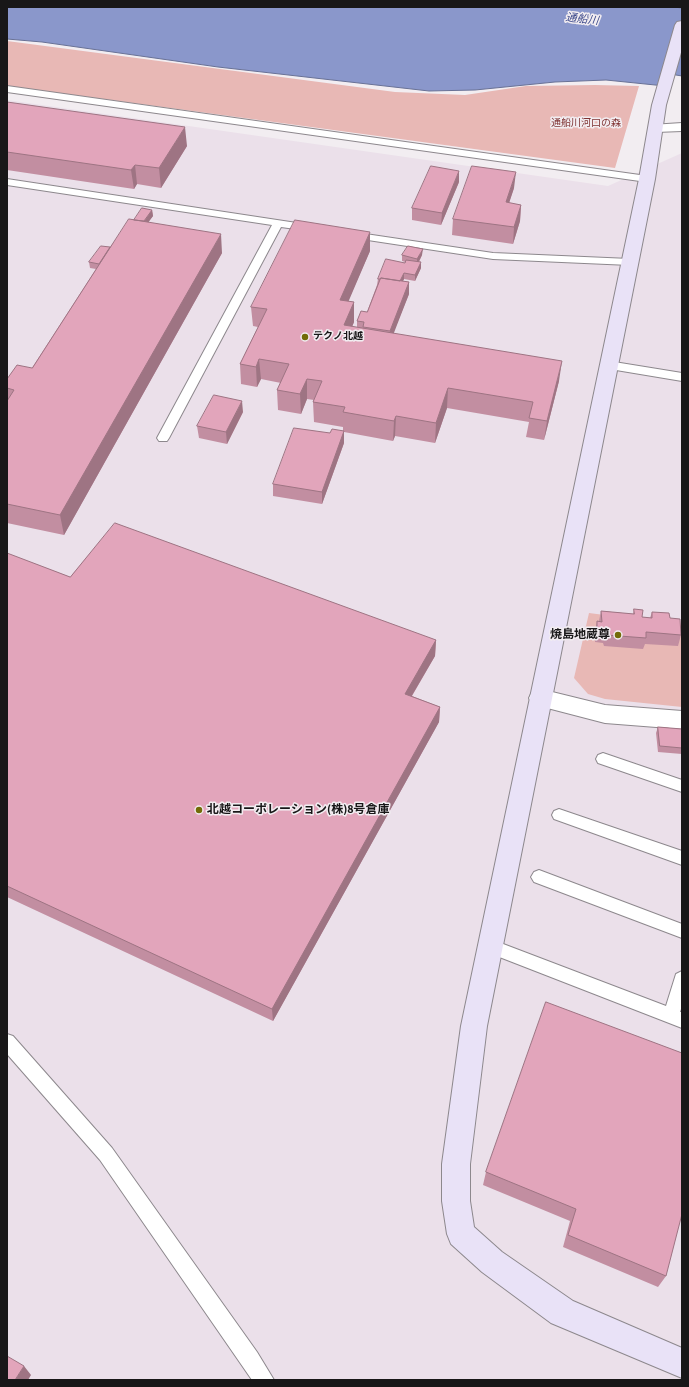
<!DOCTYPE html>
<html>
<head>
<meta charset="utf-8">
<style>
	body { margin:0 }
	#map { position:relative; width:689px; height:1387px; overflow:hidden; background:#f2edf1; font-family:"Source Sans 3",sans-serif }
	canvas { display:block }
	.frame { position:absolute; inset:0; border:8px solid #181718; pointer-events:none }
</style>
</head>
<body>
<div id="map">
<canvas width="689" height="1387"></canvas>
<div class="frame"></div>
</div>
<script>
const ctx = document.querySelector('canvas').getContext('2d');
ctx.lineJoin = 'round';
function paint(path, color) { ctx.fillStyle = color; ctx.fill(path, 'evenodd'); }
function trace(path, color, width, dash) { ctx.strokeStyle = color; ctx.lineWidth = width; ctx.lineCap = dash ? 'butt' : 'round'; ctx.setLineDash(dash || []); ctx.stroke(path); }
function drawText(font, color, halo, rows, align = 'center') {
  ctx.font = font + ' "Source Sans 3","Noto Sans JP",sans-serif'; ctx.lineWidth = 3; ctx.setLineDash([]); ctx.textBaseline = 'middle'; ctx.strokeStyle = halo; ctx.fillStyle = color; for (const [text, x, y, turn = 0] of rows) {
    ctx.save(); ctx.translate(x, y); ctx.rotate((+turn || 0) * Math.PI / 180); ctx.textAlign = isNaN(turn) ? turn : align; if (halo) ctx.strokeText(text, 0, 0); ctx.fillText(text, 0, 0); ctx.restore();
  }
}
const built = new Path2D(`
	M7 100 608 186 682 153V1380H7Z`);
const green = new Path2D(`
	M7 41 395 92 465 95 526 86 595 85 639 86 615 168 7 86Z
	M589 613 682 625V707L605 699 588 694 574 678Z`);
const water = new Path2D(`
	M7 7H674L682 8V76L670 74 665 86 606 80 555 82 475 90 429 91 218 67 42 42 7 39Z`);
const lane = new Path2D(`
	M7 86 647 176 652 179 647 182 7 92Z
	M7 179 310 225 315 228 310 231 281 227 169 438 167 441H159L157 438 272 225 7 185Z
	M352 232 493 253 630 259 635 262 630 265 493 259 348 237 347 235Z
	M608 361 682 373V381L604 368 602 365 604 362Z
	M603 753 682 780V792L598 763 596 759 598 755Z
	M559 809 682 851V865L554 819 552 815 554 811Z
	M539 870 682 924V938L534 882 531 877 534 872Z
	M490 939 666 1006 676 974 682 971V1006L680 1012H682V1028L484 951 482 946 484 941Z
	M7 1034 13 1036 112 1148 257 1352 274 1380H252L100 1160 7 1054Z`);
const street = new Path2D(`
	M682 123V131L656 132 651 131 649 128 651 125Z
	M540 689 605 705 682 711V729L605 723 532 704 529 698 532 692Z`);
const secondary = new Path2D(`
	M682 21V49L666 105 655 179 487 1026 470 1164V1201L474 1227 502 1252 573 1301 682 1348V1378L551 1323 482 1272 451 1244 447 1234 442 1201V1164L461 1026 639 179 652 105 675 25 677 22Z`);
const wall = new Path2D(`
	M7 102 187 146 161 188 137 184 134 189 7 170Z
	M459 182 441 225 412 220V208Z
	M514 188 509 203 521 205 520 221 513 244 452 235 453 219Z
	M152 210 153 216 148 222 222 253 64 535 7 523V379L32 368 96 269 90 268 89 262 110 247 134 220Z
	M370 251 348 301 354 302V322L352 327H357V321L367 312 377 285 378 279 405 263V262L402 261V255H422L419 262 421 268 415 281 404 279 403 281 409 282V294L393 333 559 381 544 440 526 437 529 422 447 408 435 443 395 436 393 441 344 432V443L322 504 273 496V484L330 433 343 431V427L314 422 313 402 314 400 307 399 301 414 278 410 277 390 281 383 261 379 257 387 241 384 240 364 258 327 253 326 251 307Z
	M243 412 227 444 199 438 197 426Z
	M7 549 8 554 70 577 436 640 435 656 412 696 440 707 439 722 273 1021 7 897Z
	M634 609 642 617 650 618 652 612 670 618 681 635 678 646 645 644 643 649 604 646 603 643 595 642V632L597 621H599L601 611 633 614Z
	M658 727 682 729V754L658 752 656 733Z
	M546 1002 666 1276 658 1287 563 1247 570 1221 483 1185 486 1172Z`);
const shadedWall = new Path2D(`
	M185 127 187 146 161 188 159 168Z
	M135 165 137 184 134 189 131 170Z
	M459 171V182L441 225 442 213Z
	M516 172 514 188 504 218 506 202Z
	M521 205 520 221 513 244 514 227Z
	M152 210 153 216 142 231V225Z
	M370 232V251L341 319 340 300Z
	M221 234 222 253 64 535 60 515Z
	M423 249 422 255 417 265V259Z
	M421 262V268L415 281V275Z
	M404 273V279L399 289V283Z
	M409 282V294L390 343V331Z
	M354 302V322L344 345V325Z
	M259 359 261 379 257 387 256 367Z
	M562 361 559 381 544 440 547 421Z
	M307 379V399L301 414 300 394Z
	M448 388 447 408 435 443 436 423Z
	M242 401 243 412 227 444 226 432Z
	M396 416 395 436 393 441 394 421Z
	M344 431V443L322 504V492Z
	M436 640 435 656 404 709 405 694Z
	M440 707 439 722 273 1021 272 1009Z
	M24 1366 31 1375 28 1380H15Z`);
const building = new Path2D(`
	M7 102 185 127 159 168 135 165 131 170 7 152Z
	M431 166 459 171 442 213 412 208Z
	M472 166 516 172 506 202 521 205 514 227 453 219Z
	M142 208 152 210 144 221 134 220Z
	M129 219 221 234 60 515 7 504V401L14 390 7 388V379L17 365 32 368Z
	M295 220 370 232 340 300 354 302 344 325 562 361 547 421 529 418 533 402 448 388 436 423 396 416 394 421 343 412 345 407 313 402 322 381 307 379 300 394 277 390 289 364 259 359 256 367 240 364 267 309 251 307Z
	M101 246 110 247 99 264 89 262Z
	M408 246 423 249 417 259 402 255Z
	M386 259 405 263 406 260 421 262 415 275 404 273 400 281 381 278 380 279H378Z
	M381 278 409 282 390 331 363 327 364 322 357 321 361 311 367 312Z
	M214 395 242 401 226 432 197 426Z
	M294 428 330 433 332 429 344 431 322 492 273 484Z
	M115 523 436 640 405 694 440 707 272 1009 7 886V553L70 577Z
	M634 609 643 610 642 617 652 618V612L669 613 670 618 680 619 681 635 646 632V638L606 635V632L597 631V621L602 622 601 611 634 614Z
	M658 727 682 729V748L660 746Z
	M546 1002 682 1053V1214L666 1276 568 1235 576 1209 486 1172Z
	M7 1356 24 1366 15 1380H7Z`);
const markers = [
	[305,337,4,"#726b07"],
	[618,635,4,"#726b07"],
	[199,810,4,"#726b07"]
];
const farParknames = [
	["通船川河口の森",586,124]
];
const farPoinames = [
	["テクノ北越",313,337]
];
const farWaternames = [
	["通船川",582,20,7]
];
const poiNames = [
	["焼島地蔵尊",610,635],
	["北越コーポレーション(株)8号倉庫",207,810,"left"]
];
paint(built, '#ebe0ea');
paint(green, '#e8b8b5');
paint(water, '#8a97cb');
trace(water, '#687195', 1);
trace(lane, '#8d888d', 2);
trace(street, '#8d888d', 2);
trace(secondary, '#8d888d', 2);
paint(lane, '#fff');
paint(street, '#fff');
paint(secondary, '#e9e2f7');
paint(wall, '#c28ea1');
paint(shadedWall, '#9e7483');
paint(building, '#e2a5bb');
trace(building, '#9e7483', 1);
for (const [x, y, r, color] of markers) { const dot = new Path2D(); dot.arc(x, y, r, 0, 2 * Math.PI); ctx.fillStyle = color; ctx.fill(dot); trace(dot, '#f2edf1', 1.5); }
drawText('10px', '#7f3232', '#f2edf1', farParknames);
drawText('bold 10px', '#181718', '#f2edf1', farPoinames, 'left');
drawText('italic 11px', '#3d4a8b', '#f2edf1', farWaternames);
drawText('bold 12px', '#181718', '#f2edf1', poiNames, 'right');
</script>
</body>
</html>
